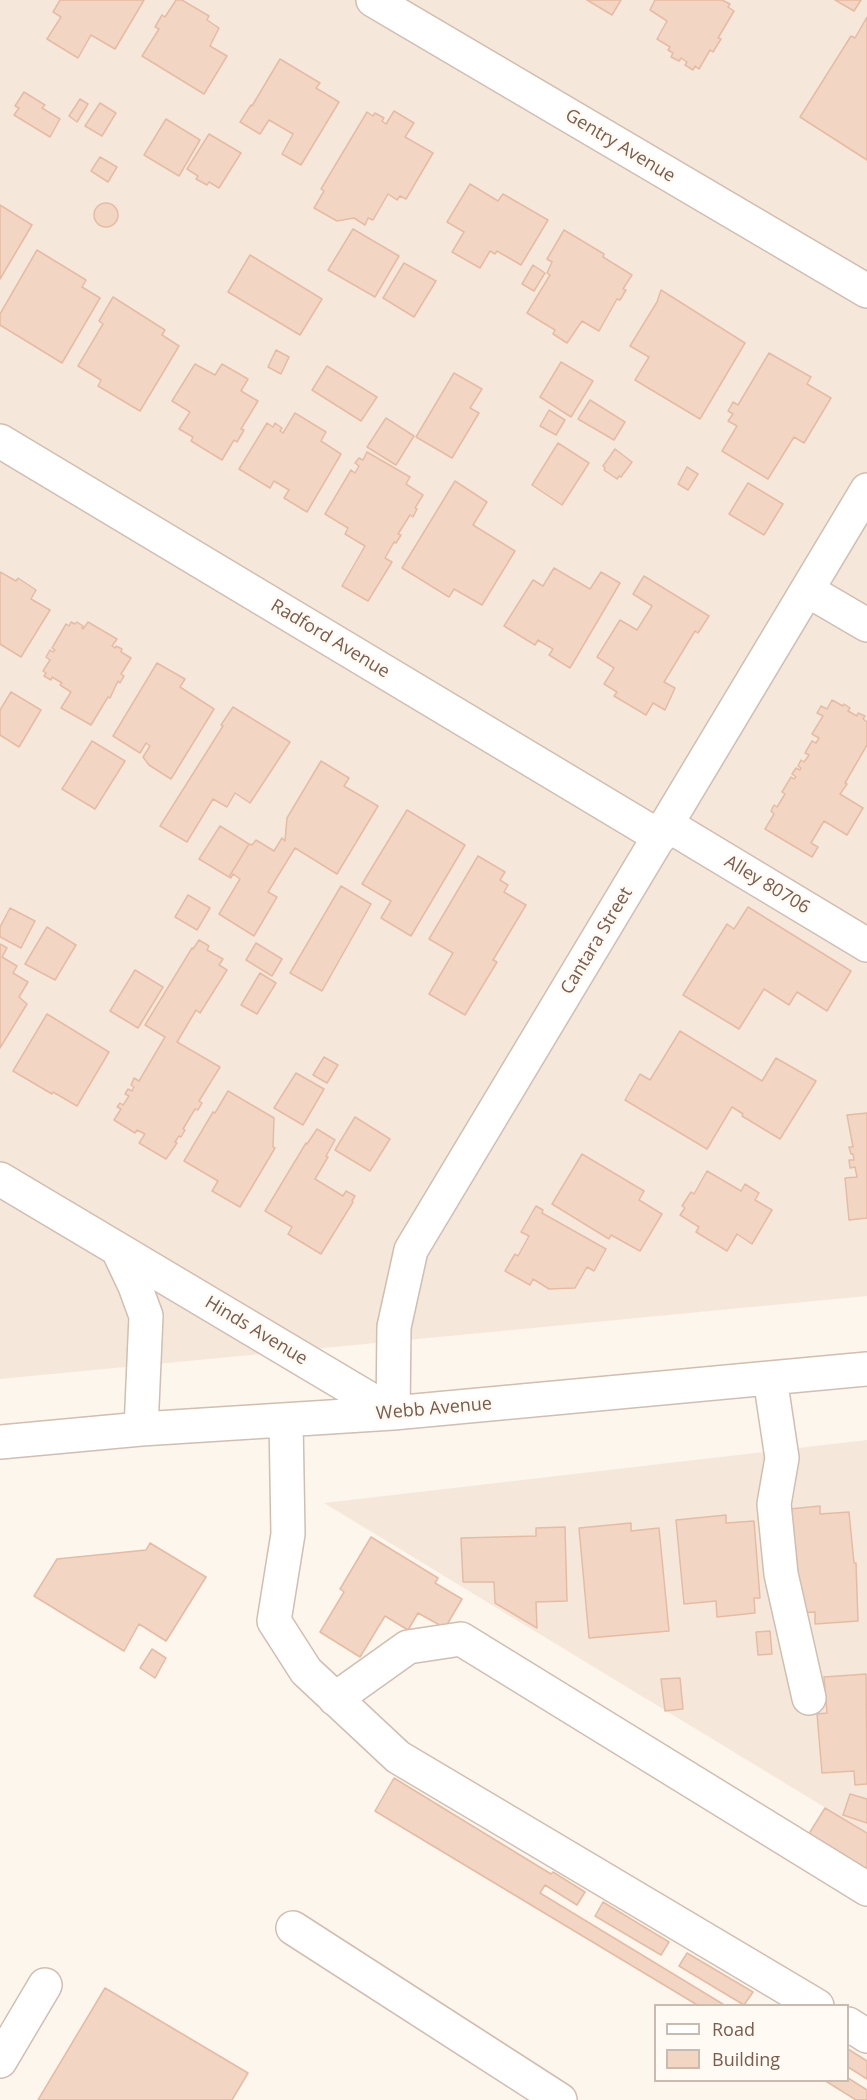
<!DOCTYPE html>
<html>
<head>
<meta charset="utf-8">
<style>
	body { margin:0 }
	#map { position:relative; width:867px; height:2100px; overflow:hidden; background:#fdf6ec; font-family:"Open Sans",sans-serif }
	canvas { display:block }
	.legend { position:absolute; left:654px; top:2004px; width:195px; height:78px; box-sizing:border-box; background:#fffaf3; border:2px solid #cabbb1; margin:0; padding:8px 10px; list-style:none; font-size:18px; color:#7a5c4d }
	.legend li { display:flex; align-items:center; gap:12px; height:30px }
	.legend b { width:30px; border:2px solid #cabbb1 }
</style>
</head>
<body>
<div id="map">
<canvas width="867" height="2100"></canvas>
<ul class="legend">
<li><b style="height:8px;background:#fff"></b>Road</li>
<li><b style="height:16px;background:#f3d5c3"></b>Building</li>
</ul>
</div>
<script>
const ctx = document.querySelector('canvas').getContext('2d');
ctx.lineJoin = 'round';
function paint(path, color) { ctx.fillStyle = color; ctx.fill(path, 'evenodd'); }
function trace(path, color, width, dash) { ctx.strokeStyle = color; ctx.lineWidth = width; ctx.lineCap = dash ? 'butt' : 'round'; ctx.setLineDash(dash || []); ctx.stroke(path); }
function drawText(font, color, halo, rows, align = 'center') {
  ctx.font = font + ' "Open Sans",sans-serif'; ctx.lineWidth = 5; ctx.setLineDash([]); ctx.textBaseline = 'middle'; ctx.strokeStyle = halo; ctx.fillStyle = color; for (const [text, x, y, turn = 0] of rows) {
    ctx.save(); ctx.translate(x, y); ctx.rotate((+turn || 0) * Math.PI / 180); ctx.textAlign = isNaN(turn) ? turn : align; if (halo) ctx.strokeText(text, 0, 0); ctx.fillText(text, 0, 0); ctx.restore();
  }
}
const residential = new Path2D(`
	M0 0H867V1296L0 1379Z
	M867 1440V1833L324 1503Z`);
const building = new Path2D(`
	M60 0H144L115 49 91 35 78 58 47 39 61 17 53 12Z
	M176 0H182L209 16 207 20 219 28 210 46 227 56 204 94 142 56 159 29 155 27 162 15 165 17Z
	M587 0H621L612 15Z
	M655 0H722L730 4 728 7 734 11 718 38 721 39 713 52 710 50 699 69 695 66 693 70 685 65 687 62 681 58 679 61 671 57 673 53 668 50 670 47 657 39 667 21 650 10Z
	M835 0H861L854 11Z
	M867 17V160L800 117 851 36 855 38Z
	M280 59 320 83 316 88 339 102 301 165 282 154 293 134 269 120 260 134 240 122 251 105 252 106Z
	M24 92 45 105 42 108 60 119 50 137 14 115 19 108 15 106Z
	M80 99 88 104 77 122 69 116Z
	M100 103 116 113 102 136 85 126Z
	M394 111 414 123 405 137 433 153 406 199 400 196 397 200 388 194 373 220 368 218 365 225 354 218 337 221 314 208 324 191 321 189 367 112 373 116 375 113 384 118 382 121 386 124Z
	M166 119 200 140 179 176 144 155Z
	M209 134 241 153 219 188 209 182 207 185 196 179 198 176 187 169Z
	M100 157 117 167 108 182 91 171Z
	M470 184 498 201 503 194 548 220 521 265 497 251 495 254 490 251 480 268 452 252 464 232 447 222Z
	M94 215a12 12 0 1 1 24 0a12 12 0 1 1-24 0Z
	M0 205 32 225 0 279Z
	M353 229 399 256 375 297 328 270Z
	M564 230 604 254 603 257 632 275 623 289 626 290 620 300 617 299 599 331 582 321 567 343 553 334 555 330 527 313 550 275 547 273 552 262 547 259Z
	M37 250 86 280 82 287 100 298 62 363 0 325V314Z
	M250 255 322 299 300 335 228 292Z
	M404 263 436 281 414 317 383 298Z
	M533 265 545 273 534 291 522 284Z
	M661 290 745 343 700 419 635 380 649 357 630 346 657 302Z
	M113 297 165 330 162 335 179 346 140 411 98 386 101 380 78 366 103 324 99 321Z
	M276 350 289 357 281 374 268 367Z
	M769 353 811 377 807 384 831 398 804 443 794 437 768 479 722 451 737 426 728 421 733 414 728 411 733 402 738 405Z
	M561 362 593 381 571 417 540 397Z
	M195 364 215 375 222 364 248 379 241 391 258 401 241 429 244 430 237 442 234 440 222 460 191 441 193 437 179 429 190 412 172 401Z
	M327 366 377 397 361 421 312 390Z
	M454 373 482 389 470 408 479 413 452 458 416 437Z
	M590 400 625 422 614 440 578 419Z
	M549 410 565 420 556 435 540 426Z
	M295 413 326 432 321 441 341 454 307 512 284 498 289 490 274 481 270 488 239 469 267 423 273 427 275 423 282 428 280 431 283 433Z
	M386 418 414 436 396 465 367 447Z
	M558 443 589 463 562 505 532 485Z
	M615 449 632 462 621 477 619 476 617 479 604 470 605 468 603 466Z
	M367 452 410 477 406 484 423 495 415 508 417 509 413 517 410 515 398 534 401 535 396 543 394 542 385 558 392 562 368 601 342 586 365 546 345 534 348 528 325 514 351 470 355 473 359 466 355 463 359 458 363 460Z
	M687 467 698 474 688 490 678 484Z
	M455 481 487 502 473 525 515 551 482 605 454 589 449 597 402 568Z
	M748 483 783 504 764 535 729 514Z
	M554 568 590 589 601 572 620 583 570 668 549 655 553 649 538 640 535 645 504 626 533 580 543 586Z
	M0 572 16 581 18 578 36 590 31 599 50 610 21 657 0 644Z
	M644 576 709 616 698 633 695 631 664 682 675 688 665 710 653 703 646 715 614 696 617 692 604 684 614 668 597 657 620 620 637 630 652 606 633 594Z
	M71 622 75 624 77 622 83 626 82 628 83 629 88 622 117 639 112 646 115 648 116 646 122 649 121 652 131 658 121 674 124 676 120 683 118 681 110 698 108 697 91 725 61 708 71 692 60 685 62 683 52 677 51 680 44 676 46 673 43 671 50 660 46 657 50 650 53 652 55 650 52 648 66 624 69 626Z
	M157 663 185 679 180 687 214 709 171 779 149 765 143 757 150 746 146 743 140 753 113 736Z
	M11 692 41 710 19 747 0 735V710Z
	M832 700 843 706 844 704 850 708 848 711 857 716 858 713 865 716 863 719 867 722V745L845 783 847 784 840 794 863 808 847 835 824 821 811 843 818 847 812 857 765 829 774 814 771 811 774 805 777 807 785 794 782 792 791 777 794 779 796 777 792 774 796 768 800 770 801 768 798 766 801 760 804 762 809 755 805 753 812 741 816 743 819 738 812 734 823 716 817 713 821 706 827 709Z
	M233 707 290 742 250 803 235 793 227 807 213 799 187 842 160 826 223 726 221 725Z
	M92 741 125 761 95 809 62 789Z
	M321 761 349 778 344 786 378 806 337 874 295 848 268 892 277 897 254 936 219 914 240 879 233 874 231 878 229 877 249 844 252 845 256 840 274 851 282 838 285 841 287 818Z
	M407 810 465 845 411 936 381 918 391 901 362 884Z
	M220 826 249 844 229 877 199 859Z
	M478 856 505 872 500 880 508 885 504 892 526 905 493 960 497 962 465 1015 429 994 453 953 429 939Z
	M341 886 371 904 322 991 290 973Z
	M188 895 210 908 197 930 175 917Z
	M748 907 851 971 827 1011 797 992 789 1005 764 989 739 1029 683 995 727 924 734 929Z
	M10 908 35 921 21 948 0 937V927Z
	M47 927 76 945 55 980 25 964Z
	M199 940 209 946 207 950 223 959 219 965 227 970 200 1013 196 1010 177 1042 220 1067 199 1101 202 1103 198 1110 195 1109 183 1129 185 1130 181 1137 179 1136 175 1142 177 1143 166 1159 139 1143 145 1134 137 1130 135 1133 114 1120 121 1109 117 1107 120 1103 123 1105 129 1096 125 1094 128 1089 132 1091 134 1087 131 1085 134 1078 139 1081 165 1037 145 1025 192 948 193 949Z
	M256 943 282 959 272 976 246 960Z
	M0 944 7 948 2 957 17 966 13 973 28 982 19 997 27 1004 0 1048Z
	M135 970 163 987 138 1028 110 1011Z
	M260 973 276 983 257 1014 241 1005Z
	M47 1014 109 1052 77 1106 53 1092 52 1094 13 1071Z
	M680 1031 762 1081 776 1058 816 1081 780 1139 742 1116 743 1114 732 1107 707 1149 625 1100 640 1074 650 1080Z
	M324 1057 338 1065 327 1083 313 1075Z
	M296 1073 324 1089 303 1125 274 1108Z
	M228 1091 274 1118 273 1147 275 1148 240 1207 212 1191 218 1181 184 1161 213 1112 215 1113Z
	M867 1113V1218L849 1220 845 1178 857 1177 855 1167 850 1168 849 1160H854L853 1154H851L849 1147H853L847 1115Z
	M355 1117 390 1139 370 1171 335 1150Z
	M317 1129 335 1140 326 1156 328 1157 315 1179 343 1196 346 1191 355 1196 352 1201 353 1202 321 1254 288 1234 292 1227 265 1211 306 1143 307 1144Z
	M582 1154 644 1191 639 1200 662 1214 640 1251 611 1235 609 1239 552 1204Z
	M707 1171 741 1191 745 1184 759 1193 755 1200 772 1210 752 1244 737 1234 727 1251 696 1232 699 1227 680 1215 685 1208 682 1206 691 1192 694 1194Z
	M536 1206 543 1210 542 1213 606 1249 594 1271 587 1267 575 1288 549 1289 533 1279 530 1285 505 1271 515 1254 518 1256 529 1236 521 1232Z
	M820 1506V1514L849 1512 854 1563H856L858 1621 815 1624V1612L798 1613 779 1510Z
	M726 1515V1523L754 1521 760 1598H754L755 1613 717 1617 716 1601 684 1604 676 1520Z
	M631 1523V1531L659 1528 669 1631 589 1638 579 1528Z
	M565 1527 567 1601 536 1602 537 1628 495 1603 494 1582H463L461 1538 536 1536V1528Z
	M371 1537 438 1578 435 1583 462 1599 445 1628 418 1613 408 1630 385 1616 360 1657 320 1632 344 1592 340 1589Z
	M150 1543 206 1577 166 1641 139 1624 124 1651 34 1596 57 1559 146 1550Z
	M770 1631 772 1654 758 1655 756 1632Z
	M152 1649 166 1658 155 1678 140 1668Z
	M866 1674 867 1784 855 1785 854 1771 822 1773 817 1714 827 1713 824 1677Z
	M680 1678 683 1709 665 1711 661 1679Z
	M394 1778 551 1874 553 1872 585 1892 577 1905 545 1885 540 1893 726 2006H699L375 1811Z
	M850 1794 867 1799V1823L843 1815Z
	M825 1808 867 1833V1877L805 1840Z
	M603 1902 669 1942 661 1955 595 1916Z
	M687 1953 753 1992 744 2005 679 1966Z
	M105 1988 248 2073 232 2100H38Z
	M848 2049 867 2061V2079L848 2067Z
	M848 2078 867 2090V2100H856L824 2080H848Z`);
const minor = new Path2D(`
	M373 0 867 291
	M0 441 660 837
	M807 590 867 625
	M666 824 867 945
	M0 1179 393 1413
	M118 1250 135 1286 146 1316 141 1429
	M770 1378 782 1458 774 1504 781 1574 809 1698
	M393 1413 394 1327 411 1250 867 490
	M286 1420 288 1534 274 1621 306 1671 398 1757 817 2006
	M0 1442 141 1429 393 1413 867 1369
	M335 1699 408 1647 461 1639 867 1889
	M293 1928 560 2100
	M848 2024 867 2036
	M0 2061 45 1985`);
const streetNames = [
	["Gentry Avenue",620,146,31],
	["Radford Avenue",330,639,31],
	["Alley 80706",767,885,31],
	["Cantara Street",597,941,-59],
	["Hinds Avenue",256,1331,31],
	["Webb Avenue",434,1409,-5]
];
paint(residential, '#f5e8da');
paint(building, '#f3d5c3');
trace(building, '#e6bba3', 1.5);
trace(minor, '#d1beb0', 36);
trace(minor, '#fff', 33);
drawText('18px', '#7a5c4d', '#fffaf3', streetNames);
</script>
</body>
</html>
